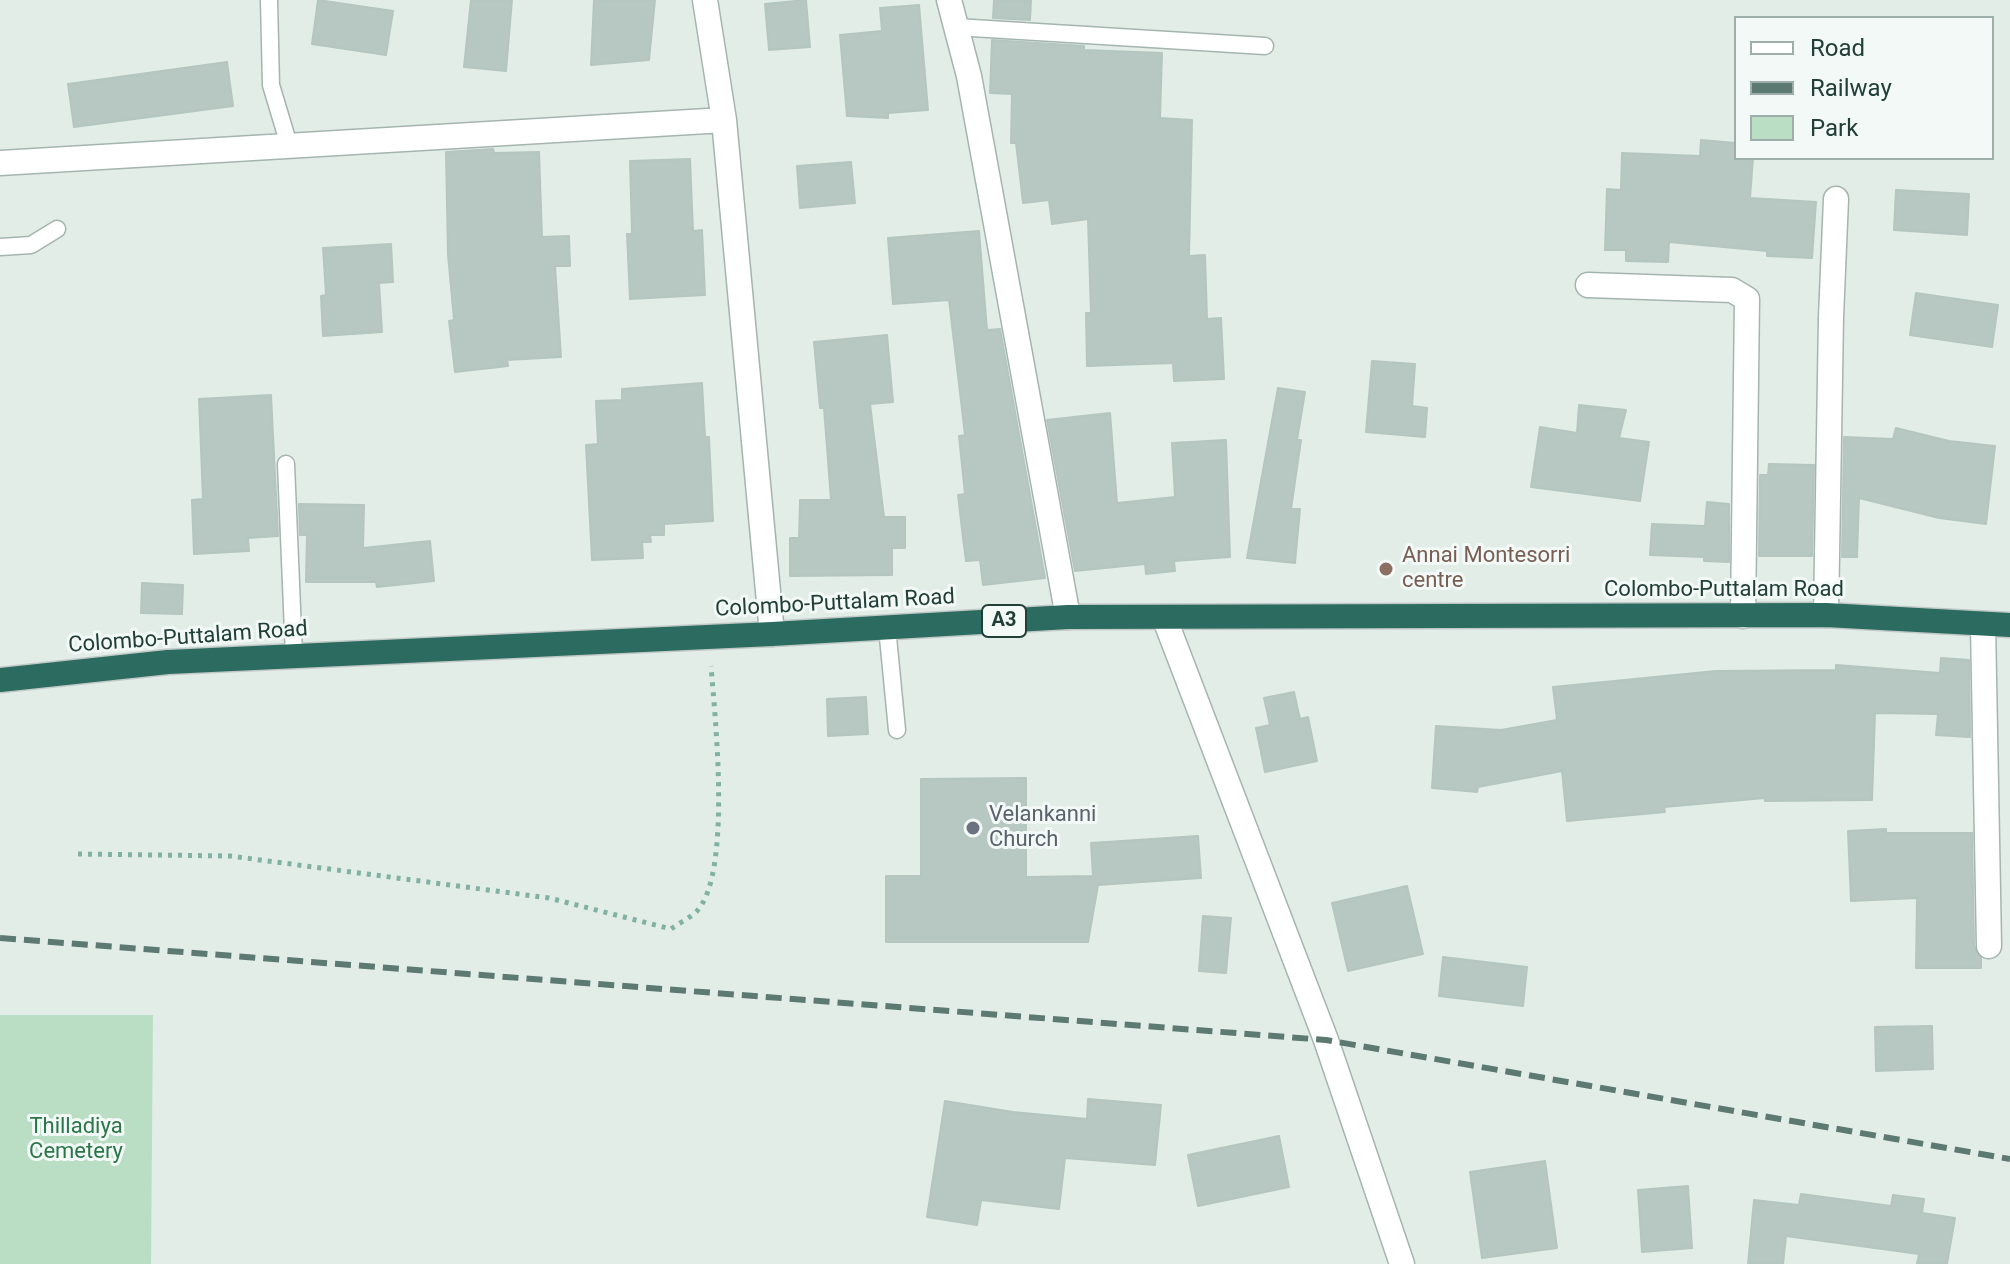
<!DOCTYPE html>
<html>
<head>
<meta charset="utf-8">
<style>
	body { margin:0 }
	#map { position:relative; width:2010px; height:1264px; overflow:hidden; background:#e2ede8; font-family:Roboto,sans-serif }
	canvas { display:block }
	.legend { position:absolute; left:1734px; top:16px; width:260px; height:144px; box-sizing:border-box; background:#f2f9f6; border:2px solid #9eaeaa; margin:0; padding:10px 14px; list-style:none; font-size:24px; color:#213e37 }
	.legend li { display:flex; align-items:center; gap:16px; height:40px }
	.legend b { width:40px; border:2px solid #9eaeaa }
</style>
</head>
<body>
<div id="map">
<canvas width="2010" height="1264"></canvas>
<ul class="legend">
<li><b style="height:10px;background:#fff"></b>Road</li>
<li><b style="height:10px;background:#5c7a72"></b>Railway</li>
<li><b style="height:22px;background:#badec4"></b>Park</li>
</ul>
</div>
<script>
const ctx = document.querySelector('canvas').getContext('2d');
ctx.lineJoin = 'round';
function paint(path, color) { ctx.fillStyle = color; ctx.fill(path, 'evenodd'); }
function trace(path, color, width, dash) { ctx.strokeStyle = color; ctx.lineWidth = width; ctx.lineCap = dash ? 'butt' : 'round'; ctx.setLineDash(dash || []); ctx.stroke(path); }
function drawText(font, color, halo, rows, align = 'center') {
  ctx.font = font + ' Roboto,sans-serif'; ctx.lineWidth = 6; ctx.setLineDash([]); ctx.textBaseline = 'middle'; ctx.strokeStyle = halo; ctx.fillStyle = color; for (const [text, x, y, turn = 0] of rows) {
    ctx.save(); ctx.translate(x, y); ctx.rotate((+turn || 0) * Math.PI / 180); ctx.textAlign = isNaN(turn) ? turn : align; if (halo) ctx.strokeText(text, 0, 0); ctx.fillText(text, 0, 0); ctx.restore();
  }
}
const green = new Path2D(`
	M0 1015H153L151 1264H0Z`);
const building = new Path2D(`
	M318 0 393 11 386 55 312 44Z
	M471 0H512L506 71 464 67Z
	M594 0H655L649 60 591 65Z
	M806 0 810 47 769 50 765 4Z
	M994 0H1031L1030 20 993 18Z
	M919 5 928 110 888 113V118L847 116 840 35 882 31 880 8Z
	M992 40 1084 46V50L1162 53 1160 118 1192 120 1189 256 1205 255 1207 319 1221 318 1224 379 1174 381 1173 363 1087 366 1086 313H1091L1088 219 1052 224 1049 200 1023 203 1016 143H1011L1012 94 990 93Z
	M227 62 233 106 74 127 68 84Z
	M1701 140 1736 143V158H1753L1750 198 1816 202 1812 258 1767 256V251L1669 242 1668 262 1626 261V250H1605L1607 189 1621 190 1622 153 1700 156Z
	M493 149 494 153 539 152 542 237 569 236 570 266H555L561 357 507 360 508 366 455 372 449 321 454 320 448 255 446 152Z
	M690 159 693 231 702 230 705 295 630 299 627 234H632L630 161Z
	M851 162 855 203 800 208 797 166Z
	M1896 190 1969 194 1967 235 1894 230Z
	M979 231 987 330 1000 329 1045 578 983 585 980 560 966 561 963 538 958 495 965 494 959 436 965 435 949 300 893 304 888 238Z
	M391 244 393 282 379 283 382 332 323 336 321 296 326 295 323 248Z
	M1916 293 1998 305 1992 347 1910 335Z
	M887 335 893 402 870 404 884 517H905V548H892V575L790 576V538H799L800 500H831L824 408H820L814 342Z
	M1372 361 1415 364 1412 406 1427 408 1425 437 1366 432Z
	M702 383 705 437H709L713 521 664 524V535H650L651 542H642L643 558 592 560 586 445 598 444 596 401 622 400V389Z
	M1278 388 1305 392 1297 440H1301L1291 509H1300L1295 563 1247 558Z
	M271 395 278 536 248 538 249 551 194 554 192 500 203 499 199 399Z
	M1579 405 1626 410 1619 438 1649 442 1640 501 1531 487 1540 427 1577 433Z
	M1110 413 1117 503 1175 497 1172 443 1226 440 1230 557 1174 561 1175 571 1146 574 1145 564 1075 571 1047 420Z
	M1896 428 1949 441 1995 446 1986 524 1939 518 1859 498 1857 557H1842L1844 437 1893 439Z
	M1769 464 1814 465 1812 556H1759L1760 475H1768Z
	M1707 502 1729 504V562L1704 561V557L1650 555 1652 524 1705 526Z
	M299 504 364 505 363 548 430 541 434 581 377 587 376 582H306L307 535H300Z
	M142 583 183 585 182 614 141 613Z
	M1941 658 1969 660 1970 737 1936 735 1938 714 1875 713 1872 800 1765 801V798L1664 807 1665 812 1567 821 1562 771 1478 787 1477 792 1432 788 1436 726 1501 730 1557 720 1553 687 1716 671 1836 670V665L1940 673Z
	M1294 692 1300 719 1308 717 1317 761 1265 772 1256 728 1270 725 1264 698Z
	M866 697 868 734 828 736 827 699Z
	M1026 778V877L1093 876 1091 843 1198 836 1201 878 1098 885 1088 942H886V876H921V779Z
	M1886 829V833H1972L1974 946 1981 958V968H1916L1917 898 1851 901 1848 831Z
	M1407 886 1423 954 1348 971 1332 903Z
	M1203 916 1231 918 1226 973 1199 971Z
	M1443 957 1527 967 1523 1006 1439 996Z
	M1932 1026 1933 1069 1876 1071 1875 1027Z
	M1088 1099 1161 1105 1155 1165 1065 1158 1059 1209 981 1200 977 1225 927 1217 945 1101 1013 1112 1087 1119Z
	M1279 1136 1289 1187 1198 1206 1188 1155Z
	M1545 1161 1557 1248 1482 1258 1470 1172Z
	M1688 1186 1692 1248 1642 1252 1638 1190Z
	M1801 1194 1891 1206 1893 1195 1924 1199 1922 1213 1955 1218 1947 1264H1917L1919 1254 1786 1236 1783 1264H1748L1754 1200 1799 1205Z`);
const path = new Path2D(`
	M78 854 230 856 549 898 671 929C679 923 690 918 697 911 732 872 715 718 711 666`);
const lane = new Path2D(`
	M269 0 271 85 289 145
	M956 27 1265 46
	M0 247 31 245 57 229
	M286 464 294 656
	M887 627 897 730`);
const street = new Path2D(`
	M705 0 724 120 772 634
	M949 0 969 76 1068 617
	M0 163 724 120
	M1588 285 1732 290 1747 299 1743 616
	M1826 615 1831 317 1836 199
	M1164 617 1326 1040 1402 1264
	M1983 624 1989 946`);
const highway = new Path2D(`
	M0 680 168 662 772 634 1068 617 1826 615 2010 625`);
const rail = new Path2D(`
	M0 938 1326 1040 2010 1159`);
const markers = [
	[1386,569,8,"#8d6e63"],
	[973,828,8,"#6b7280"]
];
const shields = [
	[1004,621,44]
];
const shieldNames = [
	["A3",1004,621]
];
const educationNames = [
	["Annai Montesorri",1402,556],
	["centre",1402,581]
];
const streetNames = [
	["Colombo-Puttalam Road",1724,590],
	["Colombo-Puttalam Road",835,604,-3],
	["Colombo-Puttalam Road",188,638,-4]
];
const worshipNames = [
	["Velankanni",989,815],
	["Church",989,840]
];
const parkNames = [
	["Thilladiya",76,1127],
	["Cemetery",76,1152]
];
paint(green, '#badec4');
paint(building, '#b7c7c1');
trace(building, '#b4c6bf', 2);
trace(lane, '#a4b5af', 19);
trace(street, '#a4b5af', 27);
trace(highway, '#c1c9c7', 27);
trace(path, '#81b1a3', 5, [4, 6]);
trace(lane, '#fff', 16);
trace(street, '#fff', 24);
trace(highway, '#2c6b60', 24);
trace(rail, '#5c7a72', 6, [16, 8]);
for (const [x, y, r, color] of markers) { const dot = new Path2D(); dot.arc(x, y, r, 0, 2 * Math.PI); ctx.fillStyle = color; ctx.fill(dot); trace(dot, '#f2f9f6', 3); }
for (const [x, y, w] of shields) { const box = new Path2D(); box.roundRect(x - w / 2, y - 16, w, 32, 6); ctx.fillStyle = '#f2f9f6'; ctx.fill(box); trace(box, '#213e37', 2); }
drawText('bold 20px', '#213e37', null, shieldNames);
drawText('22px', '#785e54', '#f2f9f6', educationNames, 'left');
drawText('22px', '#213e37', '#f2f9f6', streetNames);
drawText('22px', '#5b616d', '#f2f9f6', worshipNames, 'left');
drawText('22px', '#2a7649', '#f2f9f6', parkNames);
</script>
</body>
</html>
